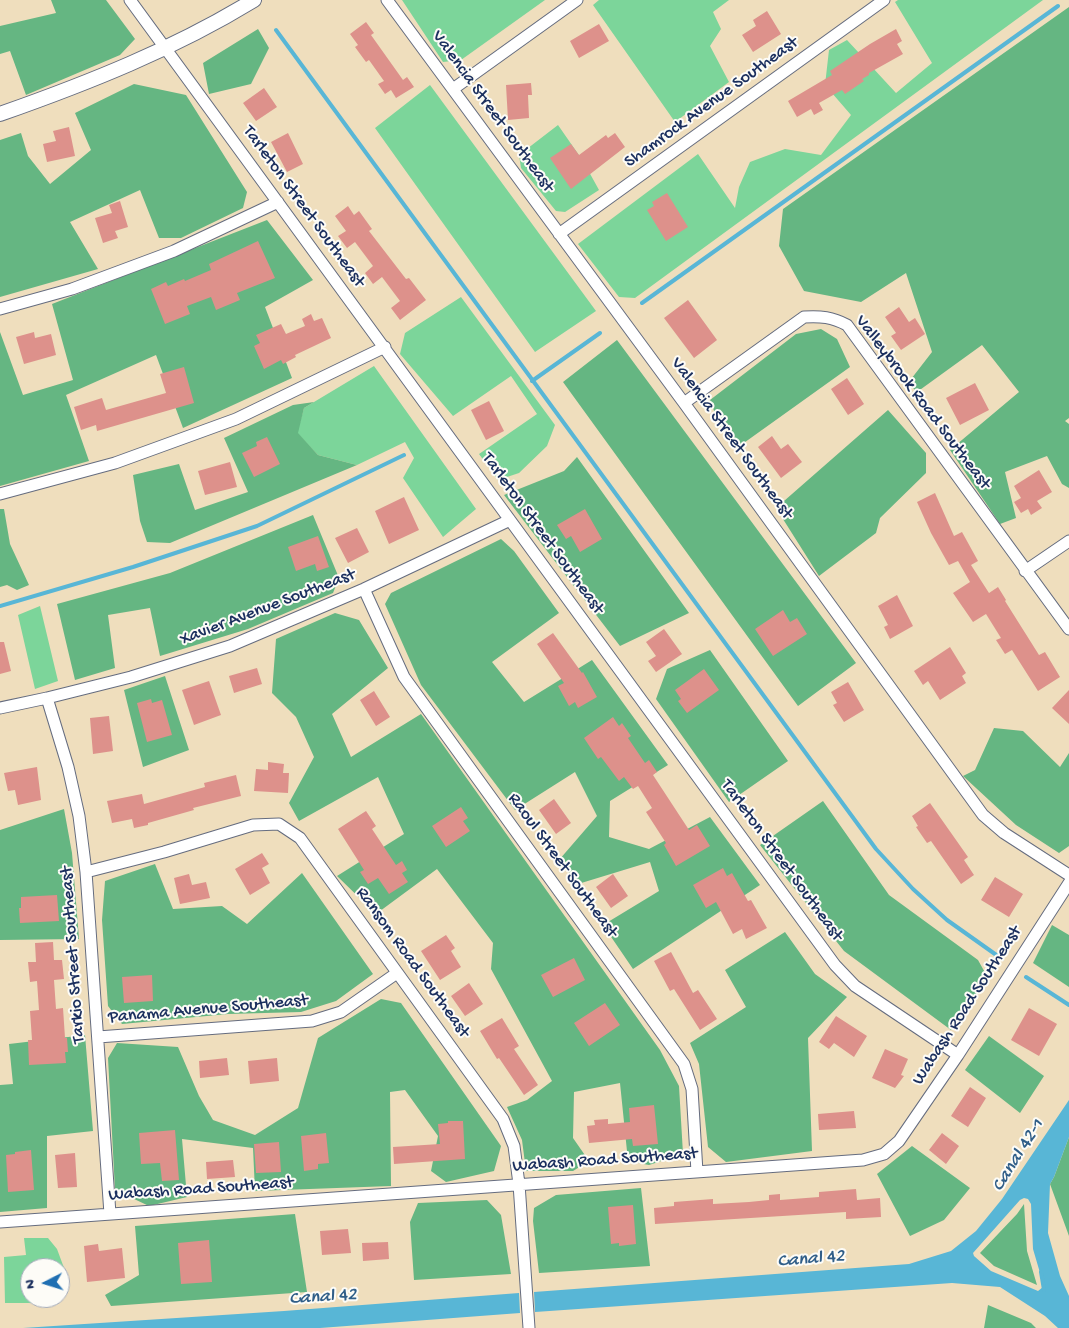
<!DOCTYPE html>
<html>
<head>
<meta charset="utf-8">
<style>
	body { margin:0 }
	#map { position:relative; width:1069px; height:1328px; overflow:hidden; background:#efdebd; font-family:"Gochi Hand",sans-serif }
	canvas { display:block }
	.north { position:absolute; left:20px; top:1258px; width:50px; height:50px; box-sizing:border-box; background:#fdfcf7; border:1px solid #a3aaba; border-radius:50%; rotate:265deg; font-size:14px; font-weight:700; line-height:20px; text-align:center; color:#1b2f5e }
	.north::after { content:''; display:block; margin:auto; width:18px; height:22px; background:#1f6fb2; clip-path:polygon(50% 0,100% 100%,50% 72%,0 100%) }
</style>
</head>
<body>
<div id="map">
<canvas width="1069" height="1328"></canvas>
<div class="north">N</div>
</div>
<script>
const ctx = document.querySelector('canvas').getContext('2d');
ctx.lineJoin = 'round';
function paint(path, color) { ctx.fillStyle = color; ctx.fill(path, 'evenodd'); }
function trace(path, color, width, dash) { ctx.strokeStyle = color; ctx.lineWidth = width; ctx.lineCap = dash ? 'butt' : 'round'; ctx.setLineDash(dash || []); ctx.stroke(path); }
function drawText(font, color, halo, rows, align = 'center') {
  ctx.font = font + ' "Gochi Hand",sans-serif'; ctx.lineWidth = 4; ctx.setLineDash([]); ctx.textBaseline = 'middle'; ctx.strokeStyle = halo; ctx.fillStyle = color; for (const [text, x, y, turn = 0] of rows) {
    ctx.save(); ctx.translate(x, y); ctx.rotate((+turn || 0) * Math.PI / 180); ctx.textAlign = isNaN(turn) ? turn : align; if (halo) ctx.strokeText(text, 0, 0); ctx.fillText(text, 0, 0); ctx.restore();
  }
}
const green = new Path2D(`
	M402 0H545L461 60 443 62Z
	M599 0H729L713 12 721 29 710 46 729 82 675 122 593 5Z
	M898 0H1043L635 298 619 297 578 244 698 154 735 208 739 187 750 162 785 149 821 155 851 115 825 85 829 50 847 40 896 93 932 63 895 2Z
	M430 85 596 311 535 352 375 128Z
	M558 125 583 161 599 190 565 212 556 211 521 168 519 155Z
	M461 297 555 425 547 446 519 473 498 480 479 454 537 414 511 376 453 416 400 354 405 333Z
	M374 366 476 509 443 537 403 478 414 458 405 442 357 465 318 455 297 433 304 408Z
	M40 606 58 681 35 689 18 615Z
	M24 1238H48L57 1249 67 1276 60 1295V1268H30V1298H59L57 1303H5L4 1257 26 1255Z`);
const forest = new Path2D(`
	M51 0H106L135 39 120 55 26 95 10 51 0 54V26L56 13Z
	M1069 7V418L1065 421 1069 424V488L1062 484 1047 456 1005 472 1016 518 1000 524 950 450 1019 392 982 345 917 392 908 383 932 352 906 273 861 302 804 291 779 246 783 209Z
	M258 29 269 48 251 84 209 94 203 63Z
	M134 84 186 95 247 192 243 208 181 238H159L140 190 70 222 98 269 0 297V140L21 133 28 156 50 184 91 150 75 113Z
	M267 220 313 280 265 307 292 378 183 428 156 355 66 395 89 461 0 486V332L23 395 73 380 52 304Z
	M821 329 837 339 850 367 741 445 720 427 710 400 796 334Z
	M617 340 856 663 798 706 563 382Z
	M314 402 304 408 298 433 318 455 357 465 170 543 147 542 140 521 133 475 179 464 195 510 248 492 224 438 293 405Z
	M888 410 926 453V473L880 518 876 533 819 576 776 508Z
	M577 457 689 613 620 646 504 495 564 471Z
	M0 509H4L10 544 29 585 17 590 7 585 0 587Z
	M313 515 339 578 333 593 248 629 160 656 150 608 108 615 115 668 75 680 57 604 170 573Z
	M501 539 514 551 559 613 492 662 524 702 592 660 668 765 610 801 609 837 649 849 710 817 760 885 633 969 603 925 659 891 650 862 578 884 559 860 597 816 575 772 515 810 421 685 385 604 391 593Z
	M335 613 359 620 388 668 332 714 351 757 421 714 660 1050 679 1086 683 1154 649 1165 628 1161 620 1083 574 1092 573 1138 589 1161 573 1171H526L522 1140 507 1107 527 1100 552 1081 491 969 493 943 437 869 376 914 337 876 404 834 378 777 299 821 289 803 314 757 296 717 272 693 276 639Z
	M710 650 788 761 729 802 656 699 667 669Z
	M165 676 189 750 143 767 124 690Z
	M994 728 1023 731 1060 767 1069 753V846L1059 853 1016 825 963 776 975 770Z
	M823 801 889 895 978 960 988 978 951 1030 844 951 760 845Z
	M64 809 72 853 79 939 0 940V830Z
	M155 864 173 909 222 906 247 924 302 873 373 974 336 1001 301 1012 228 1014 122 1024 108 1006 102 920 105 881Z
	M1052 925 1069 935V987L1033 963Z
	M785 932 815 974 847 997 808 1038 812 1151 726 1162 708 1147 699 1064 690 1043 746 1007 725 970Z
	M381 999 401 1003 501 1146 494 1171 446 1182 431 1171 438 1136 405 1090 390 1092 391 1186 255 1191 253 1148 182 1139 187 1197 149 1206 115 1190 108 1058 117 1043 178 1047 199 1096 213 1120 255 1135 298 1108 318 1038Z
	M85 1035 93 1131 47 1136V1208L0 1212V1085L13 1084 9 1044Z
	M989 1036 1044 1076 1020 1113 965 1070Z
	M1069 1137V1236L1050 1184 1054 1177Z
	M912 1146 970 1188 944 1220 910 1236 877 1174Z
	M641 1188 650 1266 539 1273 533 1221 534 1208 556 1195Z
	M487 1200 501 1215 511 1274 414 1280 410 1222 418 1203Z
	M1024 1204 1027 1251 1037 1285 994 1266 980 1253 1017 1214Z
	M295 1214 307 1292 111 1306 105 1295 139 1275 135 1226Z
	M988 1305 1031 1323 1036 1328H984Z`);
const water = new Path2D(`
	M1069 1100V1137L1054 1177 1050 1184 1048 1233 1060 1276 1069 1296V1328H1058L1045 1316 1000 1287 952 1283 535 1312 534 1292 909 1264 951 1251 976 1231 1002 1199ZM1024 1198 1028 1199 1031 1204 1033 1249 1043 1283V1287L1038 1291 991 1271 974 1256 973 1253 1020 1200Z
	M519 1293 520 1313 320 1328H23L284 1311Z`);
const stream = new Path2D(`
	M276 30 876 849 913 889 947 920 1002 959
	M642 303 1058 6
	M532 381 600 333
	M0 606 133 567 257 526 404 455
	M1026 977 1069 1005
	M1041 1272 1044 1290`);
const building = new Path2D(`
	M767 11 781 34 753 52 742 35 756 26 753 20Z
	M366 22 374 33 371 35 403 80 407 77 414 87 396 98 391 90 385 94 378 84 384 81 369 60 366 62 355 47 358 45 350 34Z
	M599 24 609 41 579 58 570 41Z
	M896 29 902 41 897 44 903 54 869 73V75L862 79 864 81 845 94 842 90 819 103 823 110 814 115 811 109 797 117 788 101 832 75 830 71 870 44Z
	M531 83 532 95H528L529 118 508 120 506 85Z
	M264 88 277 107 256 121 243 103Z
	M69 127 75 156 47 162 43 144 56 141 53 131Z
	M288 133 303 164 287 172 271 142Z
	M615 133 625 147 571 189 550 158 571 144 579 155 606 135 608 138Z
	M667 193 688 227 666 241 647 210 654 206 652 202Z
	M120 201 128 227 115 231 118 238 103 243 95 218 112 213 109 205Z
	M348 206 354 215 359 211 372 229 369 231 406 279 409 278 426 300 400 320 391 308 400 301 382 277 373 284 365 273 373 266 355 242 347 248 338 236 346 231 335 216Z
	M258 241 275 278 237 293 240 300 216 310 211 297 187 306 190 314 165 324 151 289 166 282 168 286 184 279 185 281 211 270 209 264Z
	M688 300 717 340 694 358 664 318Z
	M899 307 909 322 915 318 925 334 901 350 891 336 896 333 885 317Z
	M311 314 314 321 322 318 331 338 295 355 296 357 283 364 281 360 264 369 254 346 260 343 256 335 281 324 286 334 305 326 302 319Z
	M34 332 35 338 51 334 56 355 24 364 16 337Z
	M184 367 194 403 97 431 96 425 81 430 74 407 102 398 106 410 166 393 160 374Z
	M847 378 864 404 848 415 831 389Z
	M975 383 989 410 960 425 946 398Z
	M489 401 504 431 486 440 471 410Z
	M772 436 781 449 788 444 802 462 781 478 758 447Z
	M267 437 280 464 254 477 242 453 257 446 256 442Z
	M230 462 237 487 205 495 198 471Z
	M1039 470 1052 492 1037 501 1042 508 1031 515 1028 509 1021 513 1014 502 1021 498 1014 486Z
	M935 493 954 536 962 532 978 561 971 565 989 593 998 587 1006 600 1005 601 1039 655 1045 652 1060 677 1038 691 1012 650 1005 654 996 640 1001 638 986 614 973 622 953 593 970 582 958 561 949 565 931 533 917 502Z
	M404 497 419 530 389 544 375 511Z
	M585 509 602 539 580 552 571 536 566 539 557 525Z
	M357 528 369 552 348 563 335 538Z
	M318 536 329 567 317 571 315 564 296 571 288 547Z
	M897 595 913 626 890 639 884 627 888 625 878 606Z
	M783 610 790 622 797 618 807 634 773 656 755 629Z
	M664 629 682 654 656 672 648 661 656 656 646 642Z
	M553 633 582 673 583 672 597 697 578 708 575 702 569 706 558 686 564 683 537 644Z
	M0 642H4L11 671 0 674Z
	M950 647 966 673 962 676 966 683 940 700 928 681 923 685 914 671Z
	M257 668 262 684 234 693 229 676Z
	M704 669 719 690 687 713 678 701 681 699 675 690Z
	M209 681 221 715 194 725 182 690Z
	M848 682 864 710 844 722 833 705 837 703 831 692Z
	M1069 690V724L1052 708Z
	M374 691 390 717 376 726 360 700Z
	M151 699 152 703 162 700 172 735 147 742 137 703Z
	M109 716 113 751 93 754 90 718Z
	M613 717 619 726 622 723 631 736 628 738 645 763 649 760 657 772 653 775 689 830 697 825 710 846 676 866 664 845 666 843 646 812 652 808 638 786 633 789 624 777 619 781 601 757 598 759 584 738Z
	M268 762 284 764 283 773H289L288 793 254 791 256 769 268 770Z
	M37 767 41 800 18 805 15 790 8 791 4 773Z
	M236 775 241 796 193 808 194 810 148 823V825L134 828 132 819 112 823 107 801 142 794 144 804 205 787 204 783Z
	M554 799 571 823 556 834 539 810Z
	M930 803 968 857 964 860 974 875 961 884 931 841 927 843 916 827 918 826 912 816Z
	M461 807 468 818 463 821 470 831 446 847 432 826Z
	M366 811 376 826 372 829 396 865 402 861 407 870 402 873 408 882 389 894 378 878 368 884 360 872 364 870 338 829Z
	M262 853 269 864 262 868 270 883 250 895 235 869Z
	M723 868 727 876 732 873 748 901 751 900 767 928 746 939 742 929 733 934 716 902 706 908 693 885Z
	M189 874 192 885 206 882 210 898 180 904 174 878Z
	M613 874 628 896 611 908 596 887Z
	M995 877 1023 894 1009 917 981 900Z
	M57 895 59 921 20 923 19 908H21V897Z
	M446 935 455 948 451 951 461 967 440 980 421 951Z
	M53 942 54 960H62L64 979 54 980 56 1009 63 1008 65 1038H67L68 1052H65L66 1063 29 1065 28 1040H32L30 1011 39 1010 37 981 30 982 28 962H36L35 943Z
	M671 952 693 993 698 990 717 1019 700 1030 674 989 670 991 654 961Z
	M574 958 585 980 553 997 541 975Z
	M152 975 153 1001 124 1003 122 977Z
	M469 983 483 1004 465 1016 451 996Z
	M605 1003 620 1025 589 1046 574 1023Z
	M1029 1008 1057 1024 1039 1056 1011 1040Z
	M836 1016 867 1036 854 1057 834 1043 829 1049 819 1042Z
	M502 1018 519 1046 514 1049 538 1085 524 1095 499 1058 497 1059 480 1031Z
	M885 1049 908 1059 901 1075 904 1076 895 1088 872 1078Z
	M227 1058 229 1075 200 1078 199 1061Z
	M277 1058 279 1081 250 1084 248 1061Z
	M970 1087 986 1098 968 1127 951 1116Z
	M654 1105 658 1144 633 1146 632 1139 589 1143 587 1126 595 1125 594 1120 608 1119V1124L630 1122 629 1108Z
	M854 1111 856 1128 819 1130 818 1114Z
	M448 1121H463L465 1159 394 1164 393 1147 440 1144 438 1124 448 1123Z
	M175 1130 179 1180 162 1181 160 1163 141 1164 139 1133Z
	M326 1133 329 1163 318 1164V1169L304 1171 301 1136Z
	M942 1133 959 1146 946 1164 929 1150Z
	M279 1142 281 1172 256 1173 254 1144Z
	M31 1150 34 1190 8 1192 6 1155 15 1154V1152Z
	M75 1153 77 1187 58 1188 55 1155Z
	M233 1160 235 1177 207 1179 206 1162Z
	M856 1189 857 1200 880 1198 881 1217 846 1219V1212L655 1224 654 1208 674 1206V1202L713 1199V1204L749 1202 769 1200V1195L780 1194V1200L819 1197V1192Z
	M633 1205 636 1244 619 1246V1243L611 1244 608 1207Z
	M348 1229 351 1253 322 1255 320 1231Z
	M209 1240 212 1282 181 1284 178 1243Z
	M388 1242 389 1259 363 1261 362 1243Z
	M98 1244 99 1251 122 1248 125 1278 87 1282 84 1246Z`);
const minor = new Path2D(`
	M130 0 835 965 855 986 958 1055
	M387 0 684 403 983 815 1004 833 1069 875
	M453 89 577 0
	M559 234 884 0
	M0 309 72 289 174 251 278 202
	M684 403 804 317C821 316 832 317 847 325L1069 629
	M0 494 115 463 236 419 385 347
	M1025 571 1069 541
	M364 589 404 677 684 1064 692 1089 697 1172
	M47 698 68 767 79 816 86 872 110 1214
	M0 708 47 698 131 677 230 646 364 589 510 520
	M86 872 164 852 253 825 279 824 300 838 503 1119 514 1146 519 1184 529 1328
	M98 1037 312 1021 341 1012 397 973
	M0 1222 863 1160 884 1154 899 1141 958 1055 1069 883`);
const tertiary = new Path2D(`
	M0 114C88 83 174 49 254 0`);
const streetNames = [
	["Shamrock Avenue Southeast",712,103,-36],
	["Valencia Street Southeast",492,112,54],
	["Tarleton Street Southeast",303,207,54],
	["Valleybrook Road Southeast",922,403,53],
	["Valencia Street Southeast",731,439,54],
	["Tarleton Street Southeast",542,534,54],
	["Xavier Avenue Southeast",268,608,-21],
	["Tarleton Street Southeast",781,861,54],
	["Raoul Street Southeast",562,866,54],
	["Tarkio Street Southeast",74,955,-94],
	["Ransom Road Southeast",412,963,54],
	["Wabash Road Southeast",968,1006,-57],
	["Panama Avenue Southeast",208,1010,-5],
	["Wabash Road Southeast",605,1161,-4],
	["Wabash Road Southeast",201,1190,-4]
];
const waterNames = [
	["Canal 42-1",1019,1156,-58],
	["Canal 42",811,1260,-5],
	["Canal 42",323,1298,-4]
];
paint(green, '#7cd59a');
paint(forest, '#65b682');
paint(water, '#58b6d6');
trace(stream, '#58b6d6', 4);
paint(building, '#dd918b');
trace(minor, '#656c7f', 13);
trace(tertiary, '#656c7f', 16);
trace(minor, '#fff', 11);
trace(tertiary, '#fff', 14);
drawText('18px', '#1b2f5e', '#fdfcf7', streetNames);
drawText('italic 19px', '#305e88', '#fdfcf7', waterNames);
</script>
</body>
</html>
